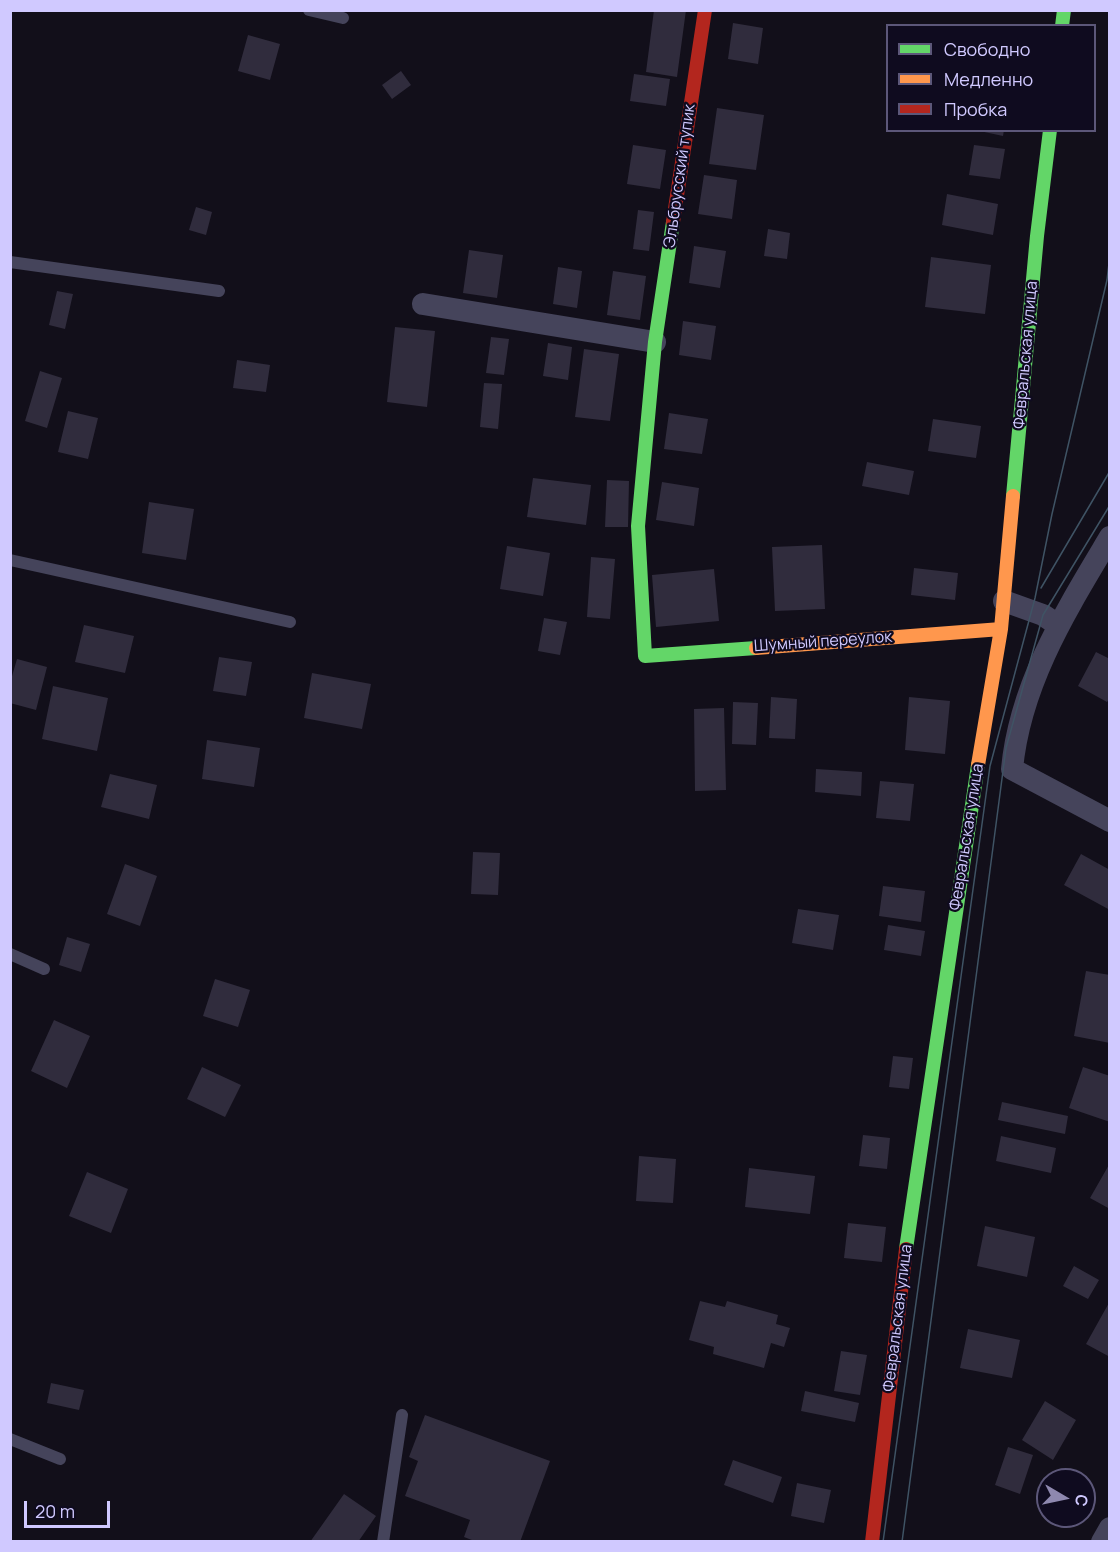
<!DOCTYPE html>
<html>
<head>
<meta charset="utf-8">
<style>
	body { margin:0 }
	#map { position:relative; width:1120px; height:1552px; overflow:hidden; background:#120f1a; font-family:Manrope,sans-serif }
	canvas { display:block }
	.frame { position:absolute; inset:0; border:12px solid #d0c9ff; pointer-events:none }
	.legend { position:absolute; left:886px; top:24px; width:210px; height:108px; box-sizing:border-box; background:#0f0b1f; border:2px solid #5c5779; margin:0; padding:8px 10px; list-style:none; font-size:18px; color:#d0c9ff }
	.legend li { display:flex; align-items:center; gap:12px; height:30px }
	.legend b { width:30px; border:2px solid #5c5779 }
	.north { position:absolute; left:1036px; top:1468px; width:60px; height:60px; box-sizing:border-box; background:#0f0b1f; border:2px solid #5c5779; border-radius:50%; rotate:99deg; font-size:16px; font-weight:700; line-height:24px; text-align:center; color:#d0c9ff }
	.north::after { content:''; display:block; margin:auto; width:21px; height:27px; background:#8e88af; clip-path:polygon(50% 0,100% 100%,50% 72%,0 100%) }
	.scale { position:absolute; left:24px; top:1501px; width:86px; height:27px; box-sizing:border-box; border:3px solid #d0c9ff; border-top:0; padding-left:8px; font-size:18px; line-height:21px; white-space:nowrap; color:#d0c9ff; -webkit-text-stroke:4px #0f0b1f; paint-order:stroke }
</style>
</head>
<body>
<div id="map">
<canvas width="1120" height="1552"></canvas>
<div class="frame"></div>
<ul class="legend">
<li><b style="height:8px;background:#63d668"></b>Свободно</li>
<li><b style="height:8px;background:#ff974d"></b>Медленно</li>
<li><b style="height:8px;background:#b3261e"></b>Пробка</li>
</ul>
<div class="north">С</div>
<div class="scale">20 m</div>
</div>
<script>
const ctx = document.querySelector('canvas').getContext('2d');
ctx.lineJoin = 'round';
function paint(path, color) { ctx.fillStyle = color; ctx.fill(path, 'evenodd'); }
function trace(path, color, width, dash) { ctx.strokeStyle = color; ctx.lineWidth = width; ctx.lineCap = dash ? 'butt' : 'round'; ctx.setLineDash(dash || []); ctx.stroke(path); }
function drawText(font, color, halo, rows, align = 'center') {
  ctx.font = font + ' Manrope,sans-serif'; ctx.lineWidth = 4.5; ctx.setLineDash([]); ctx.textBaseline = 'middle'; ctx.strokeStyle = halo; ctx.fillStyle = color; for (const [text, x, y, turn = 0] of rows) {
    ctx.save(); ctx.translate(x, y); ctx.rotate((+turn || 0) * Math.PI / 180); ctx.textAlign = isNaN(turn) ? turn : align; if (halo) ctx.strokeText(text, 0, 0); ctx.fillText(text, 0, 0); ctx.restore();
  }
}
const building = new Path2D(`
	M654 10H686L677 77 646 72Z
	M733 23 763 28 758 64 728 59Z
	M248 35 280 44 270 80 238 71Z
	M401 71 411 85 392 99 382 85Z
	M634 74 670 79 666 106 630 101Z
	M717 108 764 115 756 170 709 164Z
	M975 130H1004L1003 136Z
	M633 145 666 150 660 189 627 184Z
	M974 145 1005 149 1000 179 969 175Z
	M704 175 737 180 732 219 698 214Z
	M947 194 998 204 993 235 942 225Z
	M196 207 212 212 206 235 189 230Z
	M638 210 654 212 649 251 633 249Z
	M768 229 790 233 787 259 764 256Z
	M694 246 726 251 720 288 689 283Z
	M469 250 503 255 497 298 463 293Z
	M931 257 991 265 985 314 925 307Z
	M558 267 582 271 577 308 553 304Z
	M613 271 646 276 640 320 607 315Z
	M57 291 73 294 65 329 49 325Z
	M683 321 716 326 711 360 679 355Z
	M395 327 435 331 427 407 387 402Z
	M491 337 509 339 504 375 486 373Z
	M548 343 572 347 568 380 543 376Z
	M584 349 619 354 610 421 575 417Z
	M237 360 270 365 266 392 233 388Z
	M40 371 62 378 47 428 25 421Z
	M484 383 502 384 498 429 480 427Z
	M68 411 98 418 88 459 58 452Z
	M669 413 708 419 702 454 664 449Z
	M933 419 981 426 976 458 928 451Z
	M867 462 914 471 909 495 862 486Z
	M533 478 591 485 586 525 527 517Z
	M607 480 629 481 628 527H605Z
	M662 482 699 488 694 526 656 520Z
	M149 502 194 509 186 560 142 553Z
	M822 545 825 609 775 611 772 547Z
	M507 546 550 553 543 596 500 589Z
	M591 557 615 559 610 619 587 617Z
	M914 568 958 573 955 600 911 595Z
	M714 569 719 621 656 627 652 575Z
	M544 618 567 622 560 655 538 651Z
	M84 625 134 636 125 673 75 662Z
	M1096 652 1110 659V698L1107 702 1078 686Z
	M219 657 252 662 246 696 213 691Z
	M17 659 47 667 36 710 10 703V683Z
	M312 673 371 684 362 729 304 718Z
	M53 686 108 698 97 751 42 739Z
	M771 697 797 699 795 739 769 738Z
	M909 697 950 701 945 754 905 750Z
	M733 702 758 703 756 745 732 744Z
	M724 708 726 790 695 791 694 709Z
	M207 740 260 748 254 787 202 779Z
	M816 769 862 772 861 796 815 792Z
	M110 774 157 785 149 819 101 807Z
	M880 781 914 784 910 821 876 818Z
	M473 852 500 853 498 895 471 894Z
	M1081 854 1110 870V910L1064 885Z
	M125 864 157 876 140 926 107 914Z
	M883 886 925 891 921 922 879 916Z
	M798 909 839 915 833 950 792 943Z
	M888 925 925 931 921 956 884 950Z
	M67 937 90 944 81 972 59 965Z
	M1086 971 1110 975V1043L1074 1036Z
	M215 979 250 990 238 1027 203 1016Z
	M54 1020 90 1036 67 1088 31 1071Z
	M893 1056 913 1058 909 1089 889 1087Z
	M202 1067 241 1085 225 1117 187 1099Z
	M1083 1067 1110 1076V1122L1069 1108Z
	M1002 1102 1068 1116 1065 1134 998 1120Z
	M863 1135 890 1138 887 1169 859 1166Z
	M1001 1136 1056 1148 1051 1173 996 1161Z
	M639 1156 676 1159 673 1203 636 1201Z
	M1110 1163V1209L1090 1198Z
	M749 1168 815 1176 810 1214 745 1207Z
	M87 1172 128 1189 111 1233 69 1216Z
	M848 1223 886 1227 882 1262 844 1258Z
	M985 1226 1035 1237 1027 1277 977 1266Z
	M1074 1266 1099 1280 1088 1299 1063 1286Z
	M700 1301 725 1307 727 1301 778 1315 776 1324 790 1328 784 1347 771 1343 764 1368 713 1354 714 1347 689 1340Z
	M1110 1301V1357L1086 1344Z
	M968 1329 1020 1340 1012 1378 960 1368Z
	M841 1351 867 1355 860 1395 834 1391Z
	M51 1383 84 1390 79 1410 47 1403Z
	M805 1391 859 1403 855 1422 801 1411Z
	M1045 1401 1076 1420 1053 1460 1022 1440Z
	M425 1415 550 1461 520 1542H477L464 1537 470 1520 405 1496 418 1461 409 1457Z
	M1008 1447 1033 1455 1020 1494 995 1485Z
	M733 1460 782 1477 773 1503 724 1485Z
	M797 1483 831 1490 824 1523 791 1516Z
	M344 1494 376 1516 358 1542H310Z`);
const lane = new Path2D(`
	M309 10 343 18
	M10 262 219 291
	M10 560 290 622
	M10 954 44 969
	M10 1439 60 1459
	M383 1542 402 1415`);
const street = new Path2D(`
	M423 304 655 342
	M1110 537C1067 609 1020 683 1012 769L1110 821
	M1004 601 1043 615 1058 625
	M1102 1542 1110 1528`);
const fast = new Path2D(`
	M1062 26 1064 10
	M673 222 655 342 638 526 645 656 756 648
	M1013 496 1037 236 1050 130
	M906 1249 978 765`);
const slow = new Path2D(`
	M756 648 1001 629
	M978 765 1001 629 1013 496`);
const jam = new Path2D(`
	M673 222 705 10
	M872 1542 906 1249`);
const tram = new Path2D(`
	M1041 588 1110 471
	M883 1542 990 766 1035 598 1052 514 1107 280 1110 255
	M902 1542 1006 748 1043 615 1110 505`);
const streetNames = [
	["Эльбрусский тупик",680,176,-82],
	["Февральская улица",1026,355,-85],
	["Шумный переулок",823,642,-4],
	["Февральская улица",967,837,-81],
	["Февральская улица",898,1318,-83]
];
paint(building, '#302c3d');
trace(lane, '#45445b', 12);
trace(street, '#45445b', 22);
trace(fast, '#63d668', 14);
trace(slow, '#ff974d', 14);
trace(jam, '#b3261e', 14);
trace(tram, '#3f5364', 1.5);
drawText('16px', '#d0c9ff', '#0f0b1f', streetNames);
</script>
</body>
</html>
